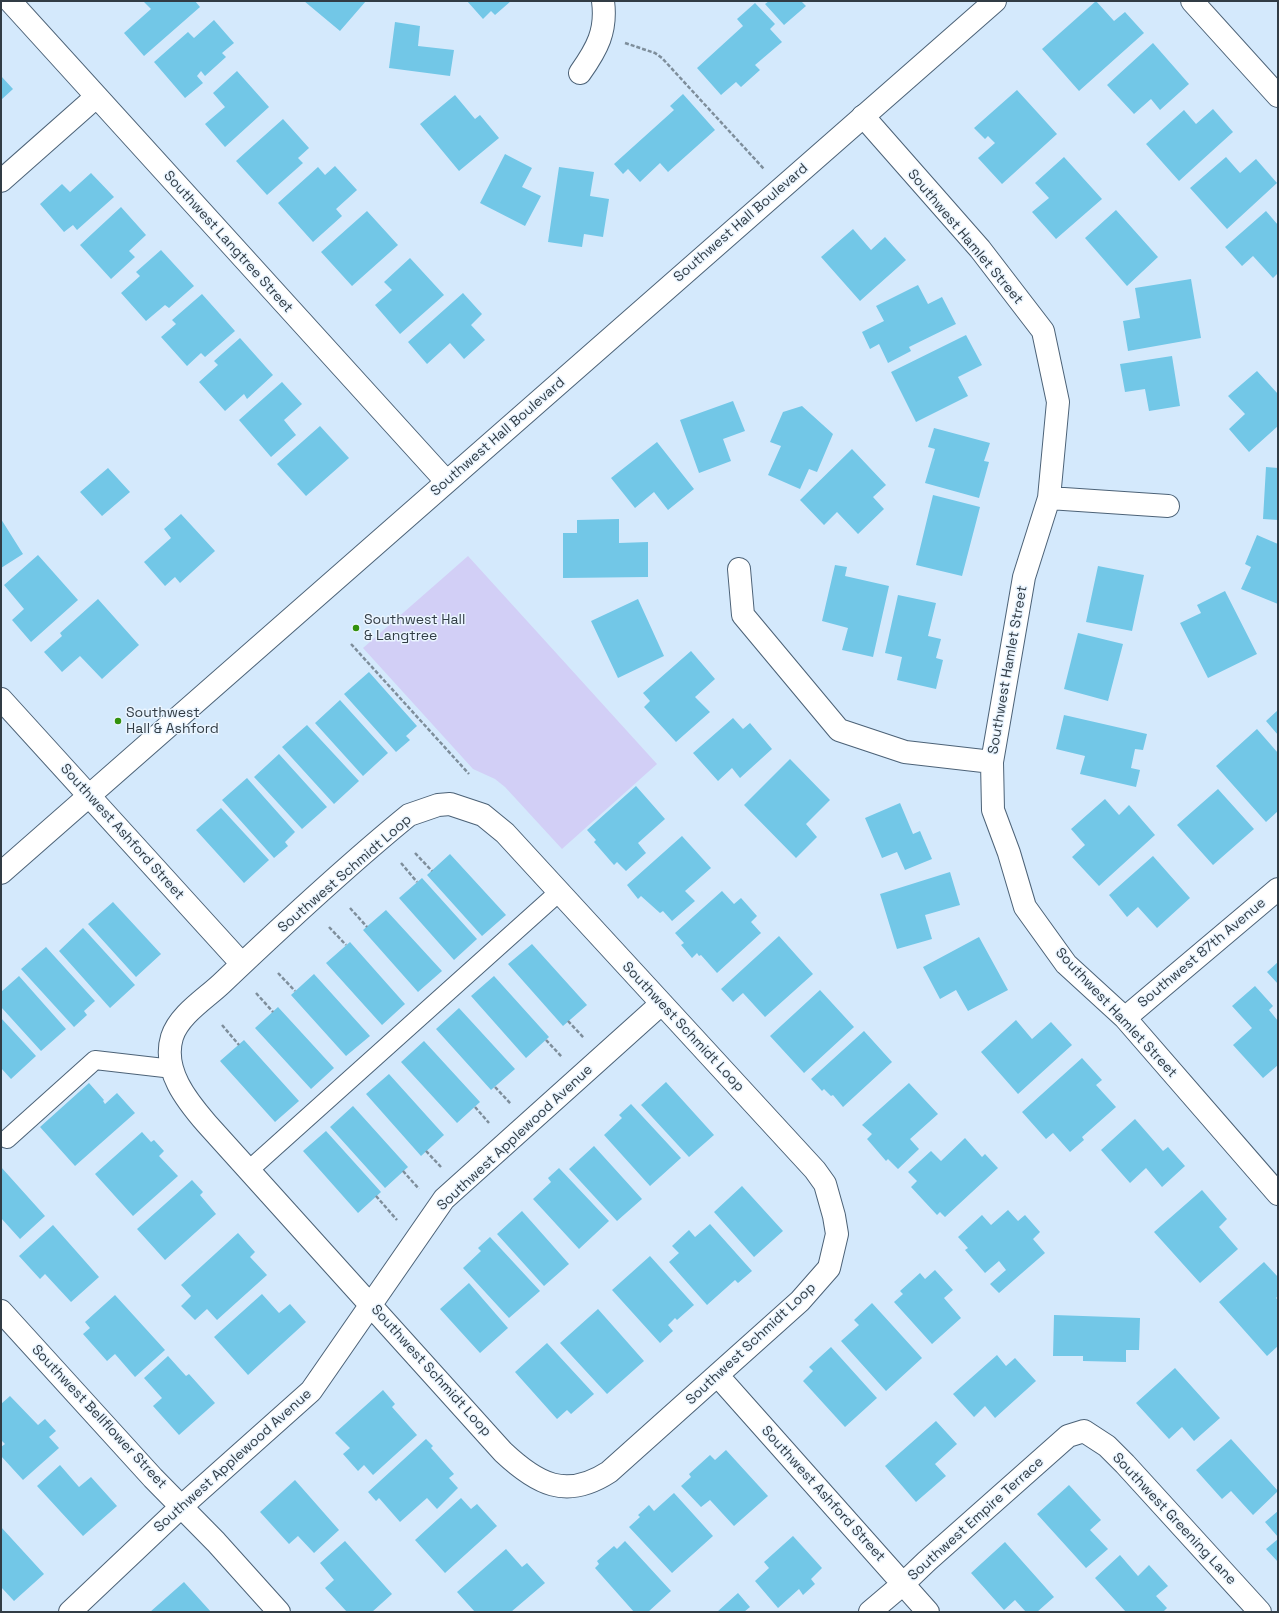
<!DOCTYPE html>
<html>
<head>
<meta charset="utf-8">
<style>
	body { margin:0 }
	#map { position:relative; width:1279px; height:1613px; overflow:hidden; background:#d4e9fc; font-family:"Space Grotesk",sans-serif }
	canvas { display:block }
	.frame { position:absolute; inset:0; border:2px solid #313c45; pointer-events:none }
</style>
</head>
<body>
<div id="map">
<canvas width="1279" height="1613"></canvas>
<div class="frame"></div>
</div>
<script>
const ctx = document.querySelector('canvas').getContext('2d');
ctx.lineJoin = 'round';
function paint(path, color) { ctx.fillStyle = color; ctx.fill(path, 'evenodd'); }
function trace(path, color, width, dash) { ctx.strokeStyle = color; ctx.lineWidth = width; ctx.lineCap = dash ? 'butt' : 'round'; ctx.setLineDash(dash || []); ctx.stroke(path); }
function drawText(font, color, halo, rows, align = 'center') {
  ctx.font = font + ' "Space Grotesk",sans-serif'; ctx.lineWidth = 3; ctx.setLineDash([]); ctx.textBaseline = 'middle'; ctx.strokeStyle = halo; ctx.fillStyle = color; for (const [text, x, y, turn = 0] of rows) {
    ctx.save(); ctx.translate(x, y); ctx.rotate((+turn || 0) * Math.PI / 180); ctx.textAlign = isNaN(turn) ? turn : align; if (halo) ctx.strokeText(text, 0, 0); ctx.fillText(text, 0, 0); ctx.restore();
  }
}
const green = new Path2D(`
	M468 556 657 764 562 849 505 787 495 779 473 769 363 648Z`);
const building = new Path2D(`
	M143 1H195L200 7 144 56 124 33 151 9Z
	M304 1H366L340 31Z
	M467 1H511L495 15 491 11 483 19Z
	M769 1H801L806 6 784 25 765 4Z
	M1096 1 1114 21 1125 12 1144 33 1079 91 1042 49Z
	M755 3 775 24 770 29 782 42 755 65 760 70 741 87 736 82 721 95 697 68 743 26 737 19Z
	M214 20 234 43 222 53 226 57 205 76 201 71 197 76 203 83 185 98 154 62 188 32 194 38Z
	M395 22 420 26 418 46 454 50 450 76 389 68Z
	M1153 43 1189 84 1160 110 1151 99 1134 114 1107 85Z
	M237 71 269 107 225 147 205 124 225 107 213 93Z
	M1 76 13 89 1 100Z
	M1017 90 1057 134 1002 184 978 158 995 143 988 136 985 139 974 128Z
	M683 94 715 130 668 172 660 163 640 182 628 169 623 174 614 164 674 110 670 106Z
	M455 95 475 119 480 115 499 138 459 171 420 124Z
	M1213 109 1233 132 1179 181 1146 144 1184 110 1196 124Z
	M283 119 309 148 298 158 303 163 267 195 236 161Z
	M505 154 532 168 522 187 541 196 525 226 480 203Z
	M1064 157 1102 199 1056 239 1032 212 1049 198 1035 183Z
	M1226 157 1240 173 1256 159 1277 183 1227 229 1190 188Z
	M335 166 357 190 336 209 342 216 313 242 278 203 318 167 325 175Z
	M559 167 594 172 590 196 609 199 603 237 584 234 582 247 548 242Z
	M91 173 114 197 77 230 73 225 64 232 40 204 62 184 70 192Z
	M121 207 146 235 129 251 135 257 111 279 80 245Z
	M1116 210 1158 257 1127 286 1085 238Z
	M367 211 398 245 352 286 321 252Z
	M1266 211 1278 225V273L1273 278 1253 256 1242 266 1225 247Z
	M853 229 871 250 885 237 906 260 860 301 821 257Z
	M161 250 194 286 169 308 165 305 146 321 121 293 140 276 136 272Z
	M410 258 444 295 400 334 375 305 392 290 384 282Z
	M1191 279 1201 338 1128 351 1123 321 1140 318 1135 288Z
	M918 285 928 304 942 297 956 324 909 347 911 351 888 363 879 344 870 349 862 332 884 321 876 306Z
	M463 293 482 314 471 325 485 340 464 359 450 343 427 364 408 342Z
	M202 294 235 331 205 357 201 353 187 366 161 337 176 324 172 320Z
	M966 335 982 365 958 377 968 396 916 422 891 372Z
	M240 338 273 375 247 399 244 394 225 411 199 382 218 365 214 361Z
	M1172 356 1180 406 1149 411 1145 389 1125 392 1120 364Z
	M1257 371 1278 394V426L1249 452 1229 429 1245 414 1228 396Z
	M282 382 302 404 284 420 296 435 271 457 239 420Z
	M733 401 745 431 723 439 731 461 699 473 680 420Z
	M802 406 833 434 817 472 809 469 800 489 768 475 781 446 770 442 783 412Z
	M320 426 349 458 306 496 277 464Z
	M934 428 990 443 984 461 989 462 979 498 925 483 935 449 928 447Z
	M657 442 694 489 668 510 654 492 635 508 611 478Z
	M852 449 886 485 873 497 884 509 858 534 837 512 824 525 800 500Z
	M1266 467 1278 468V520L1263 519Z
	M108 468 130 492 102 516 80 492Z
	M933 495 980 507 962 576 916 565Z
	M181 514 215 551 180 583 175 577 165 586 144 562 171 538 164 529Z
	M1 519 23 554 1 568Z
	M619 519V543L648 542V577L563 578V533H577V520Z
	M1257 535 1278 544V604L1241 589 1251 567 1245 564Z
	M38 555 78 600 31 642 12 620 24 609 4 585Z
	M835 565 847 567 845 576 889 586 873 657 842 650 848 628 822 621Z
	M1098 566 1144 575 1132 631 1086 622Z
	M1225 591 1257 654 1208 678 1180 623 1201 613 1197 605Z
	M898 595 936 603 928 636 941 639 936 658 943 660 936 689 897 680 902 657 885 653Z
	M98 599 139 645 102 679 80 656 62 672 44 652 62 636 60 633Z
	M638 599 664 656 618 678 591 621Z
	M1078 633 1123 644 1108 701 1064 689Z
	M691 651 715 679 695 697 710 712 676 742 644 707 650 701 643 693Z
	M369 672 417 726 406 736 410 740 396 752 344 694Z
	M340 700 388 753 363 776 315 723Z
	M1278 710V735L1266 721Z
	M1064 715 1147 734 1143 750 1135 749 1131 768 1140 770 1136 787 1080 774 1085 756 1056 749Z
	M733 718 743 729 750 723 772 749 740 778 732 768 718 781 693 753Z
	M307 725 359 781 334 804 282 747Z
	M1257 729 1278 753V811L1266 822 1216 766Z
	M279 754 327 807 302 829 254 777Z
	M790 759 830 800 806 824 817 837 796 858 744 805Z
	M247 778 295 832 285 842 288 846 274 858 222 800Z
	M636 786 665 819 638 843 646 853 626 871 617 862 614 865 594 842 596 840 587 830Z
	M1218 789 1254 829 1213 865 1177 825Z
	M1105 799 1119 815 1129 805 1155 835 1099 886 1072 857 1085 845 1071 829Z
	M900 803 913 834 920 831 932 859 905 870 897 852 882 858 865 818Z
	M221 808 269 860 244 883 196 830Z
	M682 836 711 868 685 891 695 901 672 921 663 911 660 913 641 896 638 899 627 885Z
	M450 854 506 915 482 936 427 875Z
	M1153 856 1190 898 1157 928 1138 907 1127 917 1109 895Z
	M950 872 960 905 925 915 932 939 897 949 880 894Z
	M422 878 477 939 454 960 399 898Z
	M722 891 734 904 741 898 757 916 751 922 761 933 717 973 701 955 699 956 697 953 692 958 681 945 684 943 675 933Z
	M113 902 161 954 136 977 88 924Z
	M386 910 442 971 418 992 363 930Z
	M83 928 135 985 110 1008 59 951Z
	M779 936 813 974 765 1017 743 993 733 1002 721 989Z
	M979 937 1008 990 968 1011 956 990 940 999 923 967Z
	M350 942 405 1004 382 1025 326 963Z
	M532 944 587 1005 563 1026 508 964Z
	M46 947 95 1001 84 1011 87 1015 74 1027 21 969Z
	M1278 962V984L1267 972Z
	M314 974 370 1036 346 1056 291 995Z
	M19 976 66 1029 41 1051 1 1007V992Z
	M494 976 549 1037 526 1058 471 996Z
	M1255 986 1273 1006 1269 1010 1278 1021V1065L1263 1078 1233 1045 1252 1028 1232 1006Z
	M820 990 854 1027 804 1073 770 1036Z
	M278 1007 334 1068 311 1089 255 1028Z
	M459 1008 515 1069 491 1090 436 1029Z
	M1 1018 36 1056 11 1079 1 1068Z
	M1016 1020 1032 1039 1051 1022 1072 1045 1018 1094 981 1052Z
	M864 1031 892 1062 843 1107 833 1095 831 1096 824 1089 822 1091 811 1079Z
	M244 1040 299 1101 275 1122 220 1061Z
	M424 1041 480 1102 457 1123 401 1062Z
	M1082 1058 1102 1080 1096 1085 1116 1107 1082 1137 1084 1140 1070 1152 1053 1133 1046 1139 1022 1112Z
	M389 1074 444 1135 421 1156 366 1094Z
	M666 1082 714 1135 689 1157 641 1105Z
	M89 1083 104 1100 103 1101 105 1104 117 1093 135 1113 75 1166 40 1127Z
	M909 1083 938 1114 910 1139 919 1149 898 1169 888 1159 886 1161 867 1139 872 1134 862 1125Z
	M631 1104 681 1158 650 1186 604 1135 622 1118 619 1115Z
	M353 1106 408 1167 385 1188 330 1127Z
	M1135 1119 1163 1151 1168 1147 1185 1166 1162 1187 1146 1168 1130 1183 1101 1150Z
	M326 1131 381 1192 358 1213 303 1151Z
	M142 1132 151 1142 154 1140 164 1151 159 1156 178 1176 133 1216 95 1174Z
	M965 1138 982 1157 985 1154 998 1168 945 1217 940 1212 937 1215 911 1187 917 1181 908 1172 931 1151 941 1161Z
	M594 1146 642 1199 617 1221 569 1169Z
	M1 1167 45 1216 20 1239 1 1218Z
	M559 1168 609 1221 579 1249 533 1199 551 1182 548 1178Z
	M192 1180 203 1192 200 1195 216 1214 165 1260 137 1229Z
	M742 1186 783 1231 754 1257 714 1212Z
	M1202 1190 1227 1219 1219 1227 1238 1249 1200 1283 1154 1232Z
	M1008 1210 1018 1221 1025 1215 1040 1232 1033 1239 1045 1253 999 1293 990 1284 1006 1270 999 1261 985 1273 965 1250 968 1248 958 1237 982 1215 991 1225Z
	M522 1211 569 1264 544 1286 497 1234Z
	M710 1224 752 1271 738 1283 735 1280 707 1305 669 1262 679 1253 672 1246 689 1230 695 1237Z
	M53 1225 99 1277 71 1302 45 1274 40 1279 19 1256Z
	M238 1233 255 1252 250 1257 267 1275 217 1320 207 1309 195 1320 181 1306 191 1296 181 1285Z
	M490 1237 540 1291 509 1318 463 1268 481 1251 478 1248Z
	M650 1256 694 1305 677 1320 675 1318 668 1325 673 1331 660 1343 612 1290Z
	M1264 1262 1278 1277V1296L1276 1298 1278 1300V1346L1267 1356 1219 1302Z
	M935 1270 953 1290 944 1298 961 1318 932 1344 894 1302 903 1294 900 1291 920 1273 925 1279Z
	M469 1283 508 1328 480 1353 440 1309Z
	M262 1294 279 1313 290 1304 306 1322 248 1375 214 1337Z
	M115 1295 165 1350 135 1377 115 1354 107 1361 83 1334 90 1328 85 1322Z
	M872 1303 922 1358 886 1391 841 1341 859 1325 854 1320Z
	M598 1309 644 1361 607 1394 560 1343Z
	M1054 1315 1140 1318 1139 1350H1126V1362L1083 1361V1356H1053Z
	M547 1343 594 1394 571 1414 567 1410 557 1419 515 1372Z
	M831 1347 877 1398 845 1427 803 1381 813 1371 809 1367Z
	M997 1355 1006 1366 1015 1358 1036 1381 995 1418 985 1406 974 1417 953 1394Z
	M168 1356 186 1376 189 1374 215 1403 179 1435 153 1406 162 1398 144 1378Z
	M1175 1368 1220 1418 1194 1441 1182 1427 1169 1439 1136 1403Z
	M383 1390 395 1404 392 1407 417 1435 373 1475 364 1465 358 1471 343 1454 350 1448 335 1433Z
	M10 1396 38 1425 45 1419 56 1431 49 1437 59 1448 23 1480 1 1456V1447L5 1444 1 1440V1404Z
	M936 1421 957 1444 935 1464 946 1476 916 1502 885 1466Z
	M426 1439 433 1446 431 1448 454 1474 449 1478 458 1488 437 1509 427 1498 400 1522 379 1498 376 1501 368 1492Z
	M1231 1439 1278 1491 1253 1515 1231 1491 1222 1499 1196 1470Z
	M726 1450 768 1496 734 1526 710 1500 701 1507 681 1486 691 1477 689 1474 710 1455 715 1460Z
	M60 1465 79 1487 91 1477 117 1506 83 1536 37 1486Z
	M295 1480 339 1530 314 1553 298 1536 289 1544 260 1512Z
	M1069 1485 1101 1520 1090 1530 1108 1549 1086 1568 1037 1514Z
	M674 1493 713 1536 672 1573 629 1527 640 1517 638 1515 649 1505 654 1511Z
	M461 1498 471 1509 477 1504 497 1526 445 1573 415 1540Z
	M1278 1511V1537L1265 1522Z
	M1 1527 44 1574 14 1601 1 1587Z
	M793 1536 822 1568 811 1579 815 1584 803 1595 799 1589 778 1608 755 1581 769 1568 764 1562Z
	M1278 1539V1562L1266 1549Z
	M345 1541 392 1594 372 1612H347L325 1588 334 1580 320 1563Z
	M625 1541 671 1591 648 1612H634L595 1568 599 1564 597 1561 614 1546 617 1549Z
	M1005 1542 1054 1597 1037 1612H1026L1015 1600 1004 1610 971 1573Z
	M506 1549 522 1567 527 1563 545 1583 511 1612H475L457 1592Z
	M1120 1555 1138 1576 1149 1565 1168 1586 1156 1596 1167 1608 1163 1612H1126L1095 1578Z
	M184 1582 211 1612H150Z
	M738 1593 750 1607 744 1612H717Z`);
const path = new Path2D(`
	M625 43 655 53 662 58 764 169
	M351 644 469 774
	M415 853 432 871
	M401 863 417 882
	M350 908 367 927
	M329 927 346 945
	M278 973 295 991
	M256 993 273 1012
	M568 1021 584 1038
	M222 1025 239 1045
	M546 1040 562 1057
	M495 1087 511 1104
	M475 1107 489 1123
	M426 1151 441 1167
	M403 1171 419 1189
	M376 1196 397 1220`);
const service = new Path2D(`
	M7 1139 95 1060 173 1069
	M249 1170 559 892`);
const minor = new Path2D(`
	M10 1 446 481
	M1192 1 1278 96
	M580 73C597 49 607 31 603 1
	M863 116 980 249 1043 331 1058 402 1049 498 1024 577 992 762 993 810 1009 853 1025 907 1066 964 1125 1018 1278 1194
	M1 181 96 97
	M1049 498 1168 506
	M739 569 743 615 839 730 905 752 992 762
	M1 699 242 964
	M450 804 483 815 505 833 815 1170 825 1184 834 1216 837 1234 829 1268 800 1301 609 1472C566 1500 537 1484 503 1452L207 1124C187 1101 162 1070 172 1037 179 1015 205 999 221 984 282 926 344 868 409 815L438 805Z
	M1125 1018 1278 889
	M1 1311 153 1478 216 1542 279 1612
	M718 1376 928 1612
	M70 1612 182 1506 311 1391 444 1199 661 1004
	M870 1612 903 1584 927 1561 1068 1436 1084 1431 1107 1446 1125 1464 1260 1612`);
const secondary = new Path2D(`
	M1 873 995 1`);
const markers = [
	[356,628,4,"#32910c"],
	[118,721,4,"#32910c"]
];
const streetNames = [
	["Southwest Hall Boulevard",741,223,-41],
	["Southwest Hamlet Street",965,237,50],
	["Southwest Langtree Street",228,242,48],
	["Southwest Hall Boulevard",498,437,-41],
	["Southwest Hamlet Street",1008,670,-80],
	["Southwest Ashford Street",122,832,48],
	["Southwest Schmidt Loop",345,874,-41],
	["Southwest 87th Avenue",1202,953,-40],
	["Southwest Hamlet Street",1116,1013,47],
	["Southwest Schmidt Loop",683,1027,47],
	["Southwest Applewood Avenue",515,1138,-43],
	["Southwest Schmidt Loop",751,1344,-43],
	["Southwest Schmidt Loop",431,1371,48],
	["Southwest Bellflower Street",99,1417,47],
	["Southwest Applewood Avenue",233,1461,-42],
	["Southwest Ashford Street",823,1494,48],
	["Southwest Empire Terrace",976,1519,-42],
	["Southwest Greening Lane",1174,1519,47]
];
const poiNames = [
	["Southwest Hall",364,620],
	["& Langtree",364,636],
	["Southwest",126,713],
	["Hall & Ashford",126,729]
];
paint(green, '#d2cff6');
paint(building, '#72c7e7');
trace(service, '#4c6277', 20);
trace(minor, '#4c6277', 24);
trace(secondary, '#4c6277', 24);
trace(path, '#7e8e9b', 2.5, [4, 2]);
trace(service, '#fff', 18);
trace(minor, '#fff', 22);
trace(secondary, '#fff', 22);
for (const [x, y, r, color] of markers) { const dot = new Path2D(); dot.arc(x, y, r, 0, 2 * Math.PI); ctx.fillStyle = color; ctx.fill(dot); trace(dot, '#eaf5ff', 1.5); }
drawText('14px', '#313c45', '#eaf5ff', streetNames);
drawText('14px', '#313c45', '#eaf5ff', poiNames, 'left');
</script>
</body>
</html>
